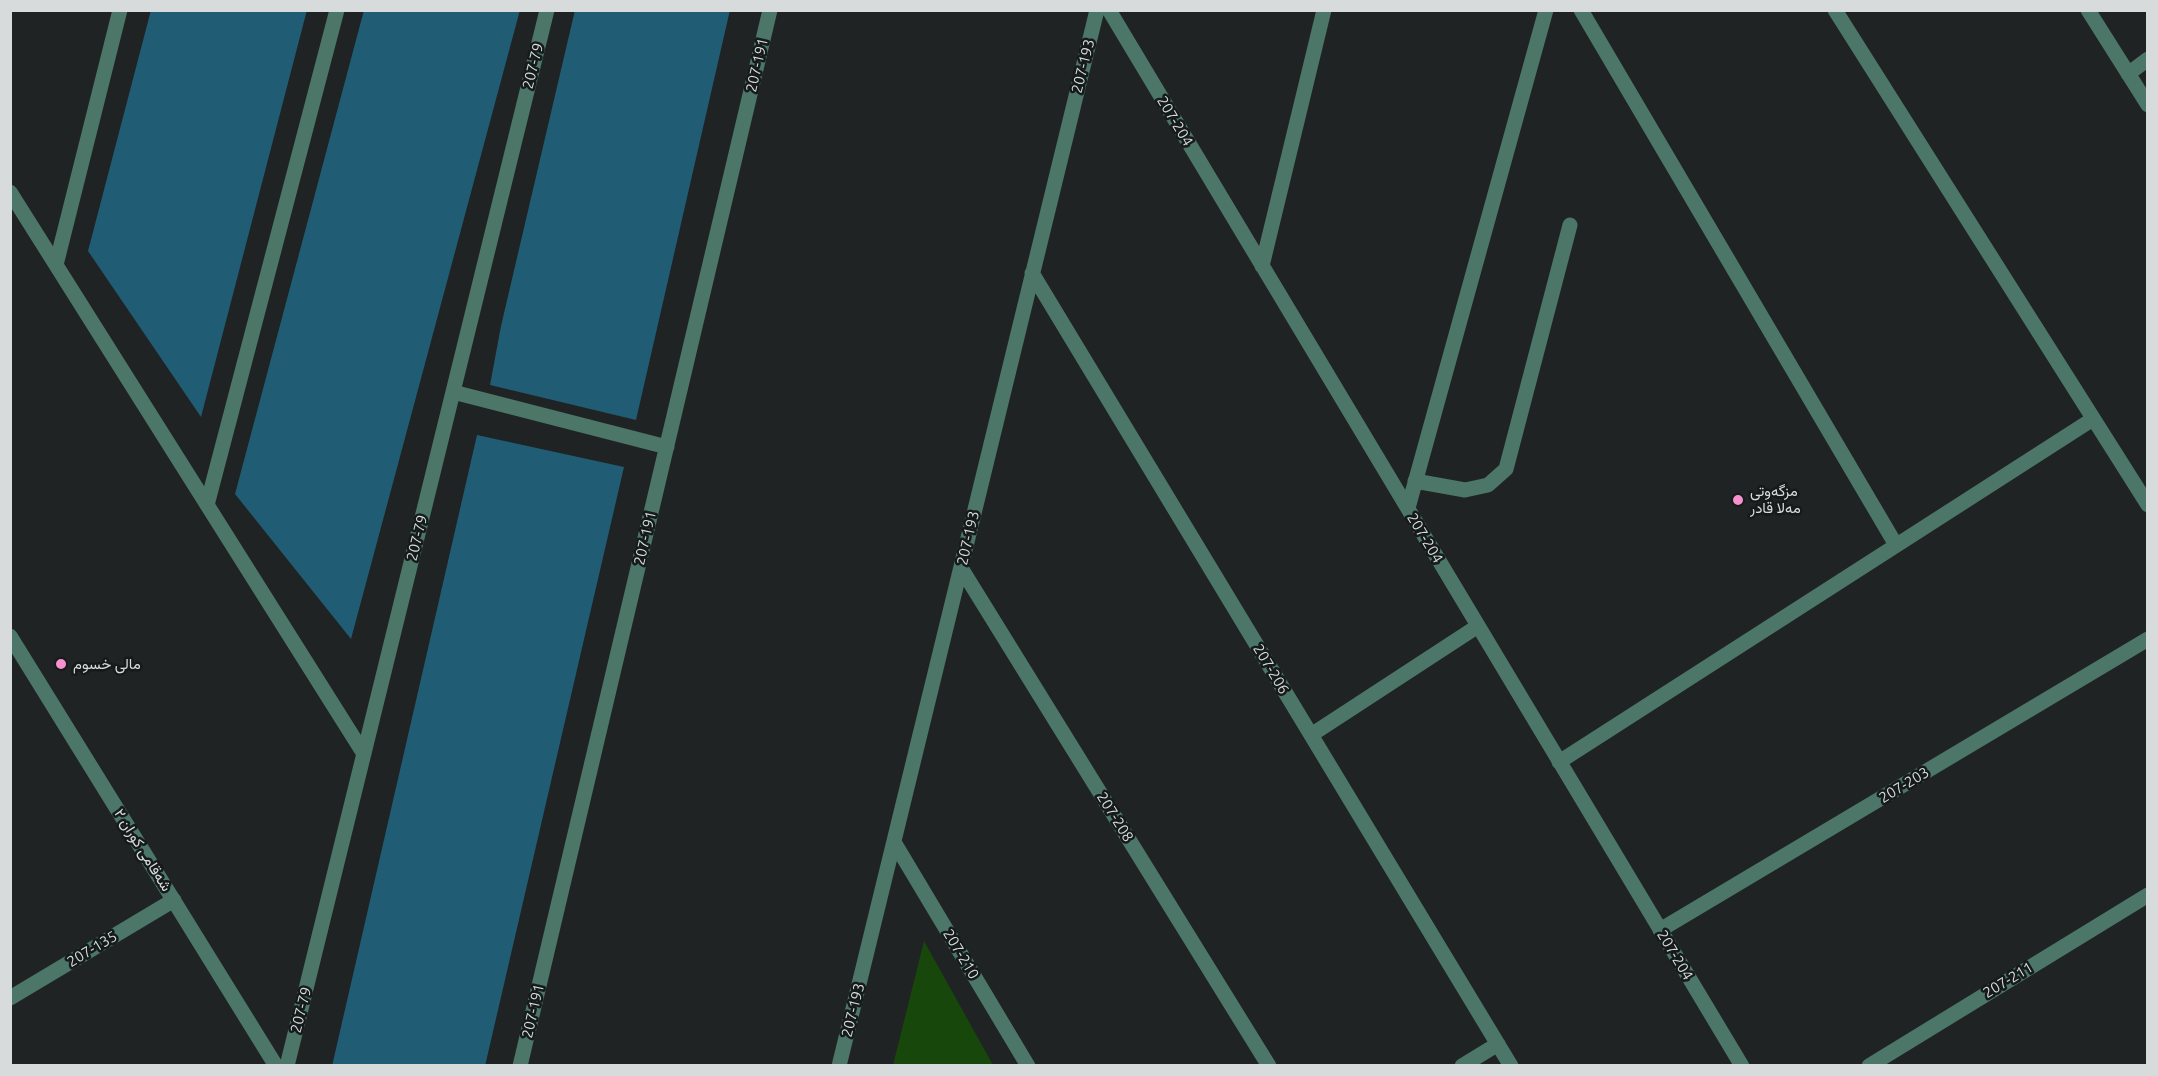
<!DOCTYPE html>
<html>
<head>
<meta charset="utf-8">
<style>
	body { margin:0 }
	#map { position:relative; width:2158px; height:1076px; overflow:hidden; background:#1f2323; font-family:Ubuntu,sans-serif }
	canvas { display:block }
	.frame { position:absolute; inset:0; border:12px solid #d8dbdb; pointer-events:none }
</style>
</head>
<body>
<div id="map">
<canvas width="2158" height="1076"></canvas>
<div class="frame"></div>
</div>
<script>
const ctx = document.querySelector('canvas').getContext('2d');
ctx.lineJoin = 'round';
function paint(path, color) { ctx.fillStyle = color; ctx.fill(path, 'evenodd'); }
function trace(path, color, width, dash) { ctx.strokeStyle = color; ctx.lineWidth = width; ctx.lineCap = dash ? 'butt' : 'round'; ctx.setLineDash(dash || []); ctx.stroke(path); }
function drawText(font, color, halo, rows, align = 'center') {
  ctx.font = font + ' Ubuntu,Vazirmatn,sans-serif'; ctx.lineWidth = 5; ctx.setLineDash([]); ctx.textBaseline = 'middle'; ctx.strokeStyle = halo; ctx.fillStyle = color; for (const [text, x, y, turn = 0] of rows) {
    ctx.save(); ctx.translate(x, y); ctx.rotate((+turn || 0) * Math.PI / 180); ctx.textAlign = isNaN(turn) ? turn : align; if (halo) ctx.strokeText(text, 0, 0); ctx.fillText(text, 0, 0); ctx.restore();
  }
}
const green = new Path2D(`
	M924 941 993 1065H893Z`);
const building = new Path2D(`
	M151 10H307L201 417 88 251Z
	M364 10H520L351 639 235 494Z
	M575 10H730L636 420 490 385 501 326Z
	M477 435 624 467 485 1066H332Z`);
const minor = new Path2D(`
	M1109 10 1742 1066
	M1581 10 1896 545
	M1835 10 2148 505
	M2088 10 2148 105
	M2128 74 2148 59
	M10 192 364 754
	M56 265 120 10
	M1262 266 1324 10
	M1032 273 1511 1066
	M453 392 667 447
	M1415 481 1465 490 1488 485 1506 469 1570 225
	M207 505 337 10
	M1408 508 1546 10
	M961 568 1269 1066
	M10 636 276 1066
	M1311 735 1478 626
	M1559 762 2093 419
	M894 842 1028 1066
	M1660 930 2148 639
	M10 998 174 900
	M287 1066 547 10
	M520 1066 770 10
	M839 1066 1097 10
	M1462 1066 1498 1044
	M1869 1066 2148 895`);
const markers = [
	[1738,500,6,"#f690cf"],
	[61,664,6,"#f690cf"]
];
const streetNames = [
	["207-191",757,65,-77],
	["207-79",533,66,-76],
	["207-193",1083,66,-76],
	["207-204",1175,121,59],
	["207-79",417,538,-76],
	["207-191",645,538,-77],
	["207-193",968,538,-77],
	["207-204",1425,538,59],
	["207-206",1271,669,59],
	["207-203",1904,785,-31],
	["207-208",1115,817,58],
	["شەقامی کوران ٢",143,850,58],
	["207-135",92,949,-31],
	["207-210",961,954,59],
	["207-204",1675,955,59],
	["207-211",2008,980,-31],
	["207-79",301,1010,-76],
	["207-193",853,1010,-76],
	["207-191",533,1011,-77]
];
const poiNames = [
	["مزگەوتی",1750,491],
	["مەلا قادر",1750,508],
	["مالى خسوم",73,664]
];
paint(green, '#17470b');
paint(building, '#205c73');
trace(minor, '#4c7667', 15);
for (const [x, y, r, color] of markers) { const dot = new Path2D(); dot.arc(x, y, r, 0, 2 * Math.PI); ctx.fillStyle = color; ctx.fill(dot); trace(dot, '#151a1a', 2); }
drawText('15px', '#d8dbdb', '#151a1a', streetNames);
drawText('15px', '#d8dbdb', '#151a1a', poiNames, 'left');
</script>
</body>
</html>
